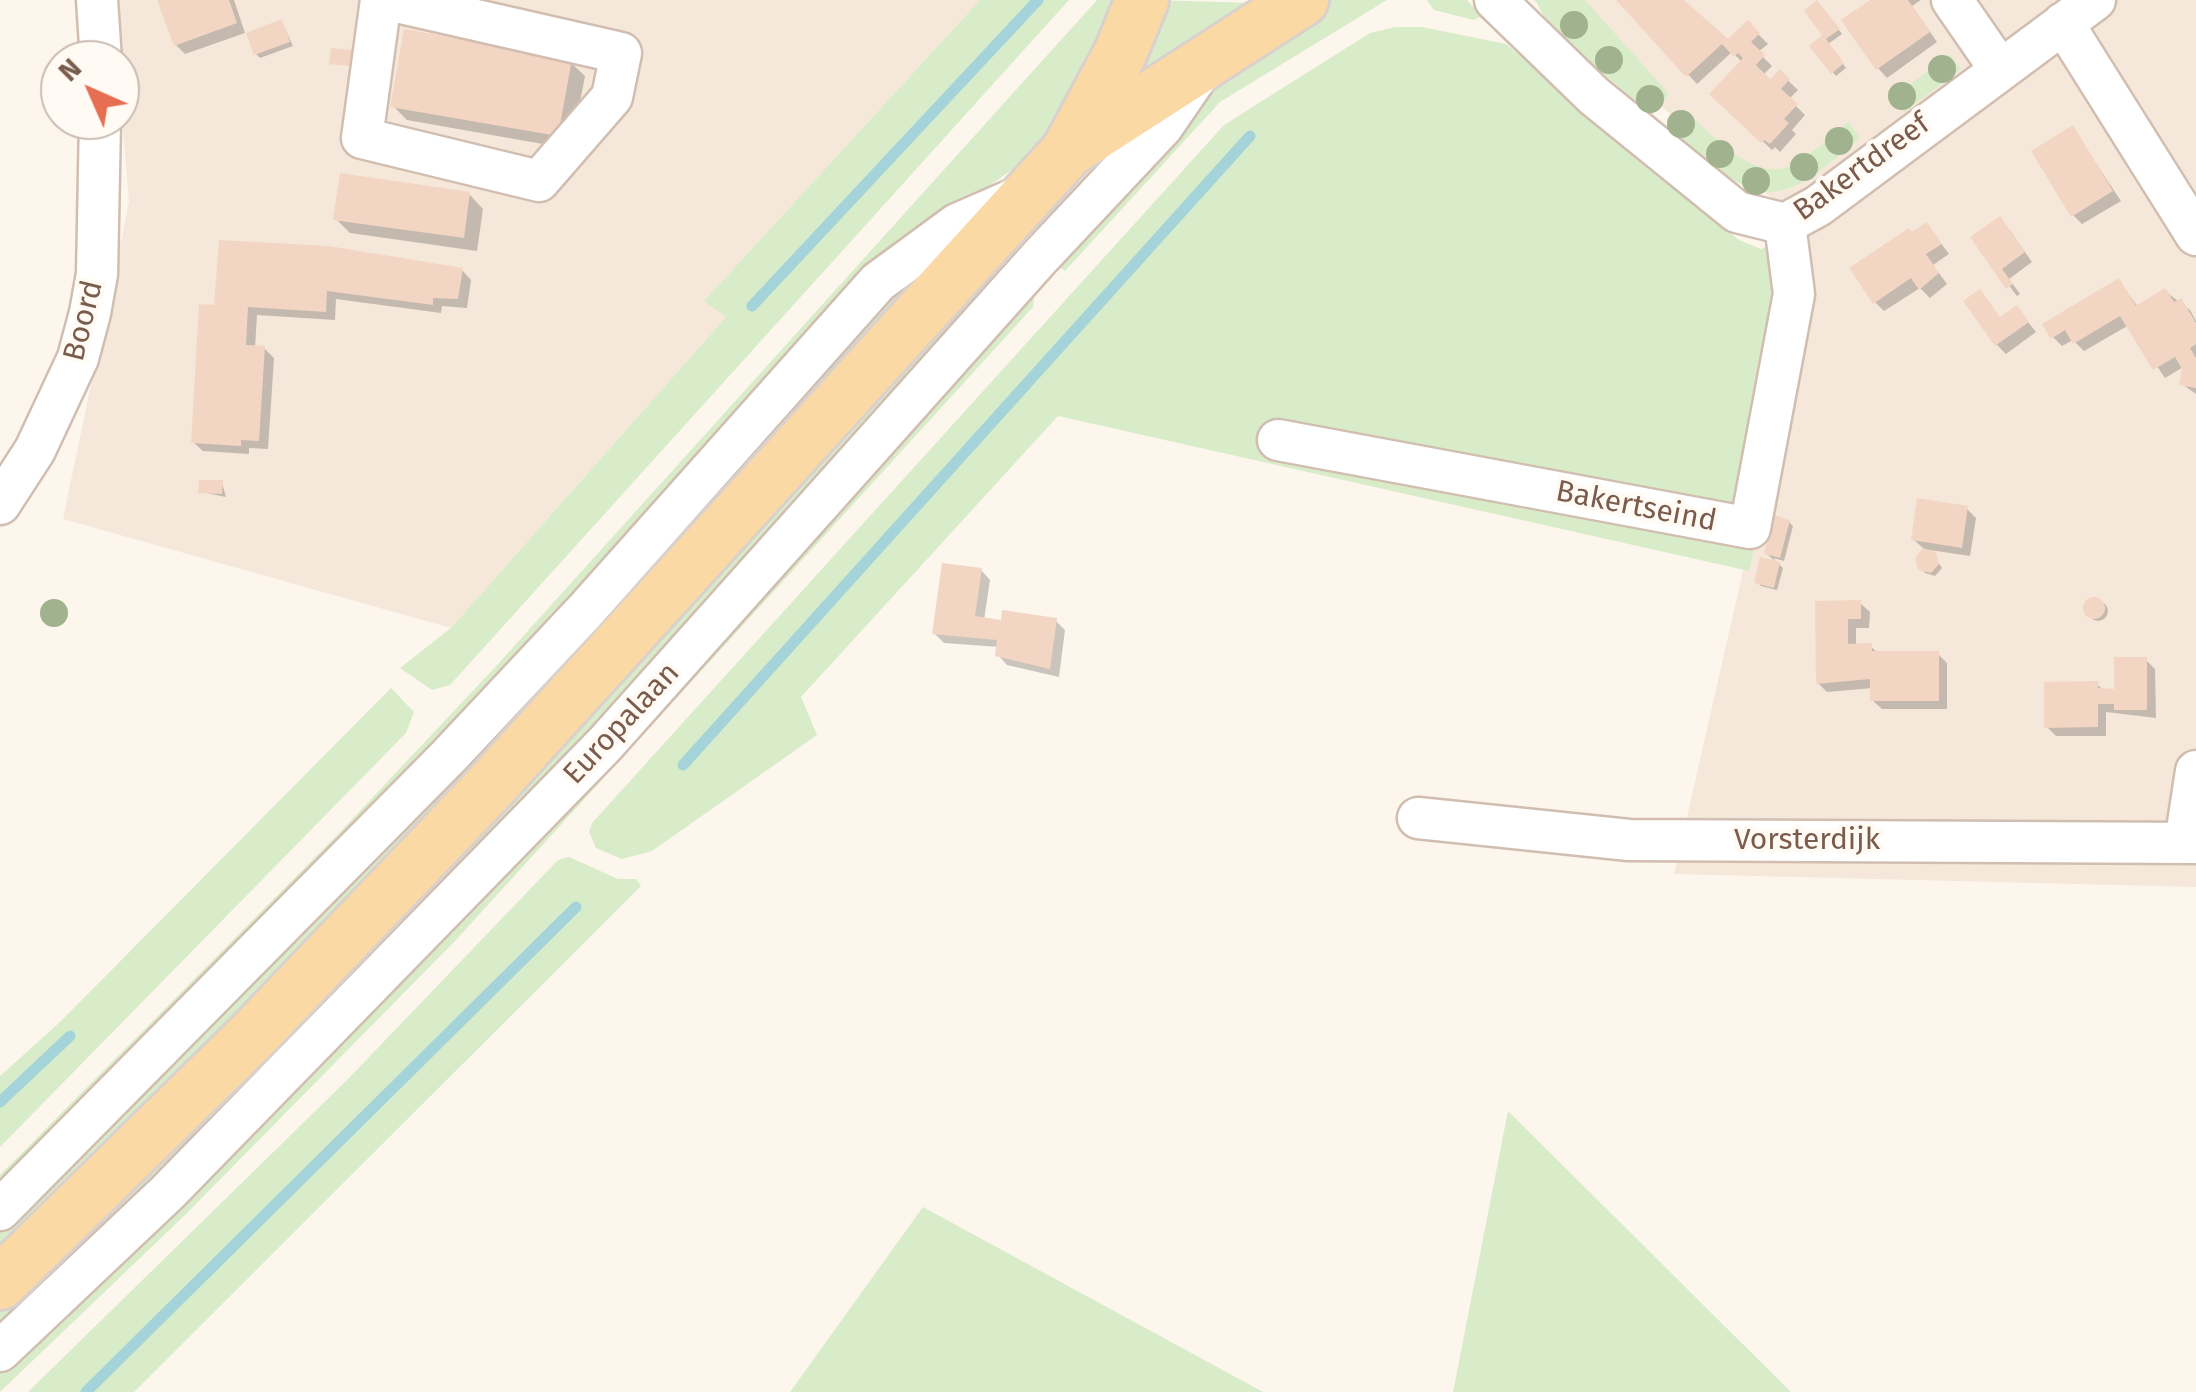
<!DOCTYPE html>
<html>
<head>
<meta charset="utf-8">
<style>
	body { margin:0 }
	#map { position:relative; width:2196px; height:1392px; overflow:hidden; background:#fdf6ec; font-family:"Fira Sans",sans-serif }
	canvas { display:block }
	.north { position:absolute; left:40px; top:40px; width:100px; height:100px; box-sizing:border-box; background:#fffaf3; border:2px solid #cabbb1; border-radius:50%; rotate:315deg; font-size:28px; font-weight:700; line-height:40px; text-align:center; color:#7a5c4d }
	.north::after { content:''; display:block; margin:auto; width:35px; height:45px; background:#e76f51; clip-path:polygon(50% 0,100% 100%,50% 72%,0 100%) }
</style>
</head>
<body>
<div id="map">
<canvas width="2196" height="1392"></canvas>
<div class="north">N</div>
</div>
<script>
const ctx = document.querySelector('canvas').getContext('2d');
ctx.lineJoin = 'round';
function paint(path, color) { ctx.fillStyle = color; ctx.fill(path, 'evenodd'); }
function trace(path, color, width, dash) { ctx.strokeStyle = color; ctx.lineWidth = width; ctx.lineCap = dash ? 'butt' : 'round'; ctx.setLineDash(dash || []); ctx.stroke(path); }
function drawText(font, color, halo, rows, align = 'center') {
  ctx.font = font + ' "Fira Sans",sans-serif'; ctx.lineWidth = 8; ctx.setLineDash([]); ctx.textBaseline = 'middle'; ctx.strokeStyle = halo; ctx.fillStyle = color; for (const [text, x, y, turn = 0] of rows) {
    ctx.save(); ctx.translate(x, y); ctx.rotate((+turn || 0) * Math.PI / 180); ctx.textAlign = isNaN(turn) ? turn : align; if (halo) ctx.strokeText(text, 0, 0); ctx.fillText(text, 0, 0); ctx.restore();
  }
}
const residential = new Path2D(`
	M112 0H980L705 300 726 317 451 628 63 519 129 202Z
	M1533 0H2196V887L1674 874 1806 294 1810 230Z`);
const green = new Path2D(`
	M980 0H1069L450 685 432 690 400 668 451 628 726 317 704 301Z
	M1097 0H1128L1043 147 966 203 0 1197V1175L342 830 498 664Z
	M1152 0 1254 3 1116 112Z
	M1322 0H1387L1220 102 1065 271 1052 261 1226 67Z
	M1427 0H1467L1481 16 1474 20 1434 10Z
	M1535 0H1585L1669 94 1652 115 1551 29Z
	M1395 27H1422L1506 44 1739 240 1761 249 1811 227 1772 472 1749 571 1058 416 801 697 817 735 652 851 622 859 596 848 589 832 592 823 1224 125 1370 33Z
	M1950 55 1961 69 1904 112 1893 97Z
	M1682 109C1709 130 1752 183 1790 166 1810 157 1830 136 1848 122L1860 138C1838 155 1811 183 1783 190 1740 202 1695 149 1666 125Z
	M1008 245 1025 260 584 749 0 1342V1311L144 1172Z
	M940 265 540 708 0 1254V1224L898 281Z
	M1035 285 1033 307 455 941 186 1214 0 1392V1369Z
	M391 688 414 712 406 733 0 1147V1076L59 1023Z
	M569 857 618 879H636L641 886 134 1392H28L348 1079 558 860Z
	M1508 1111 1791 1392H1453Z
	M923 1207 1263 1392H790Z`);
const shadow = new Path2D(`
	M160 0H234L245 33 185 54 176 45Z
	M1619 0H1681L1728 42 1748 24 1768 44 1758 52 1772 66 1763 75 1770 82 1780 73 1798 90 1789 99 1805 115 1792 130 1796 134 1780 152 1775 147 1772 150 1713 94 1742 62 1732 52 1697 84Z
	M1874 0H1921L1912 6 1937 42 1887 78 1878 68Z
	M1821 8 1842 34 1828 44 1846 68 1836 76 1812 46 1826 35Z
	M282 22 293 46 260 58 256 54Z
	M570 62 585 76 571 149 407 120 393 106Z
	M2073 129 2121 201 2082 224 2073 215Z
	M469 194 483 209 477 251 350 233 336 219Z
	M1927 225 1949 254 1933 265 1947 284 1930 298 1920 288 1884 311 1875 302 1912 235Z
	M2009 229 2032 262 2009 279 2020 294 2017 296 1973 238Z
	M462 270 471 280 467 308 442 306 441 313 336 299 335 320 257 315 255 348H264L274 358 268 449 249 448V454L203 451 193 442 217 308Z
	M2119 281 2138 307 2165 291 2190 310 2196 321V394L2182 384 2185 366 2165 378 2129 325 2084 351 2073 340 2062 346 2053 337Z
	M2017 308 2036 332 2006 354 1997 345 2001 319Z
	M222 483 226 497 201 492Z
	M1967 509 1976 518 1970 556 1930 550 1942 568 1935 576 1925 573 1921 568 1923 548 1913 539Z
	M1789 522 1793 526 1784 561 1773 558 1783 568 1777 590 1761 586 1757 582 1777 563 1767 554Z
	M981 570 990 580 984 620 1056 621 1065 630 1059 677 1007 665 998 655 999 647 944 643 934 633Z
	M2088 611a10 10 0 1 1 20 0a10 10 0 1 1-20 0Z
	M1818 603H1860L1870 612 1869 628H1856V646H1870L1879 654H1938L1947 663V709H1882L1872 700 1873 688 1827 692 1818 683Z
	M2146 660 2155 669 2156 718 2106 712V736H2056L2047 727 2097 684 2104 691H2117Z`);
const stream = new Path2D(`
	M752 306 1038 0
	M683 765 1250 136
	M0 1102 70 1036
	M86 1392 576 907`);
const building = new Path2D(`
	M157 0H229L237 23 174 46Z
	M1616 0H1684L1728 39 1748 20 1760 33 1751 42 1765 55 1756 65 1770 79 1780 69 1790 79 1781 89 1798 104 1784 119 1789 123 1770 144 1764 140 1761 143 1709 94 1743 58 1738 53 1734 57 1722 44 1686 77Z
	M1817 0 1840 29 1826 39 1844 63 1831 74 1809 46 1822 35 1804 11Z
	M1870 0H1908L1930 32 1876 70 1841 20Z
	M282 19 290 42 254 55 246 33Z
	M404 29 572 59 558 136 390 107Z
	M331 48 360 51 358 67 329 64Z
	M2073 125 2113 191 2071 217 2031 151Z
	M340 173 470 192 464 238 333 220Z
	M2000 216 2025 252 2002 269 2013 284 2006 289 1970 237Z
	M1927 222 1942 244 1926 254 1939 273 1919 290 1911 278 1873 304 1849 268 1909 228 1911 232Z
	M219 240 329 246 463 268 458 299 433 298V305L327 291 326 312 248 307 246 345 265 346 259 441 241 440V446L191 443 199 304 214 305Z
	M2119 278 2136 306 2165 288 2174 302 2181 298 2196 323V344L2190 348 2196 358V388L2179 385 2182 369 2175 357 2153 370 2120 316 2073 344 2065 330 2051 339 2042 324Z
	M1980 289 2000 317 2017 305 2029 322 1995 346 1963 301Z
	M199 480H223L222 494 198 493Z
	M1917 498 1968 506 1962 548 1911 540Z
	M1774 515 1790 520 1780 558 1764 554Z
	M1923 548 1936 552 1939 564 1931 573 1918 570 1915 558Z
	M1760 557 1780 562 1774 588 1754 583Z
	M942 563 982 568 975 616 1001 620 1002 610 1057 618 1050 669 995 656 997 640 932 634Z
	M2083 608a11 11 0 1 1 22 0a11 11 0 1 1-22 0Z
	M1861 600V619H1848V644L1872 643V651H1939V701H1870V679L1816 684 1815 601Z
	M2114 657H2147V710H2114V704H2098V727L2044 728V682L2098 681V688L2114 689Z`);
const minor = new Path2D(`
	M97 0 101 60
	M381 0 362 138 539 181 612 97 621 53 388 0
	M1495 0 1594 96 1737 212 1785 224 1818 206 2095 0
	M1952 0 1999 68
	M2063 23 2196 235
	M1278 440 1750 528 1794 294 1785 224
	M0 504 35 450 78 358 90 313 97 274 100 120
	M1418 818 1629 840 2196 843
	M2185 843 2196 771
	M0 1210 449 756 585 611 878 282 957 224 1021 196
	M0 1351 168 1192 605 744 1040 257 1163 126 1200 72`);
const major = new Path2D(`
	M1074 147 1302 0
	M0 1283 252 1036 487 790 1068 151 1120 54 1142 0`);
const trees = [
	[1574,25],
	[1609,60],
	[1942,69],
	[1902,96],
	[1650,99],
	[1681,124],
	[1839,141],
	[1720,154],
	[1804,167],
	[1756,181],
	[54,613]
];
const streetNames = [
	["Bakertdreef",1862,168,-36],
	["Boord",84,321,-76],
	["Bakertseind",1636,507,11],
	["Europalaan",622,724,-47],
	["Vorsterdijk",1807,841]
];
paint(residential, '#f5e8da');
paint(green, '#d8ecc9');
paint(shadow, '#0003');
trace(stream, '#a5d3da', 11);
paint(building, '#f3d5c3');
trace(minor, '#d1beb0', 45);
trace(major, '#dad1cd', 58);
trace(minor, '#fff', 40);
trace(major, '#fbd9a5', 52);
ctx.fillStyle = '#a0b28e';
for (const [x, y] of trees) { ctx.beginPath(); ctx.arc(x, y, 14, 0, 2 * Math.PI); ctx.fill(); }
drawText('30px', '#7a5c4d', '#fffaf3', streetNames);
</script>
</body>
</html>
